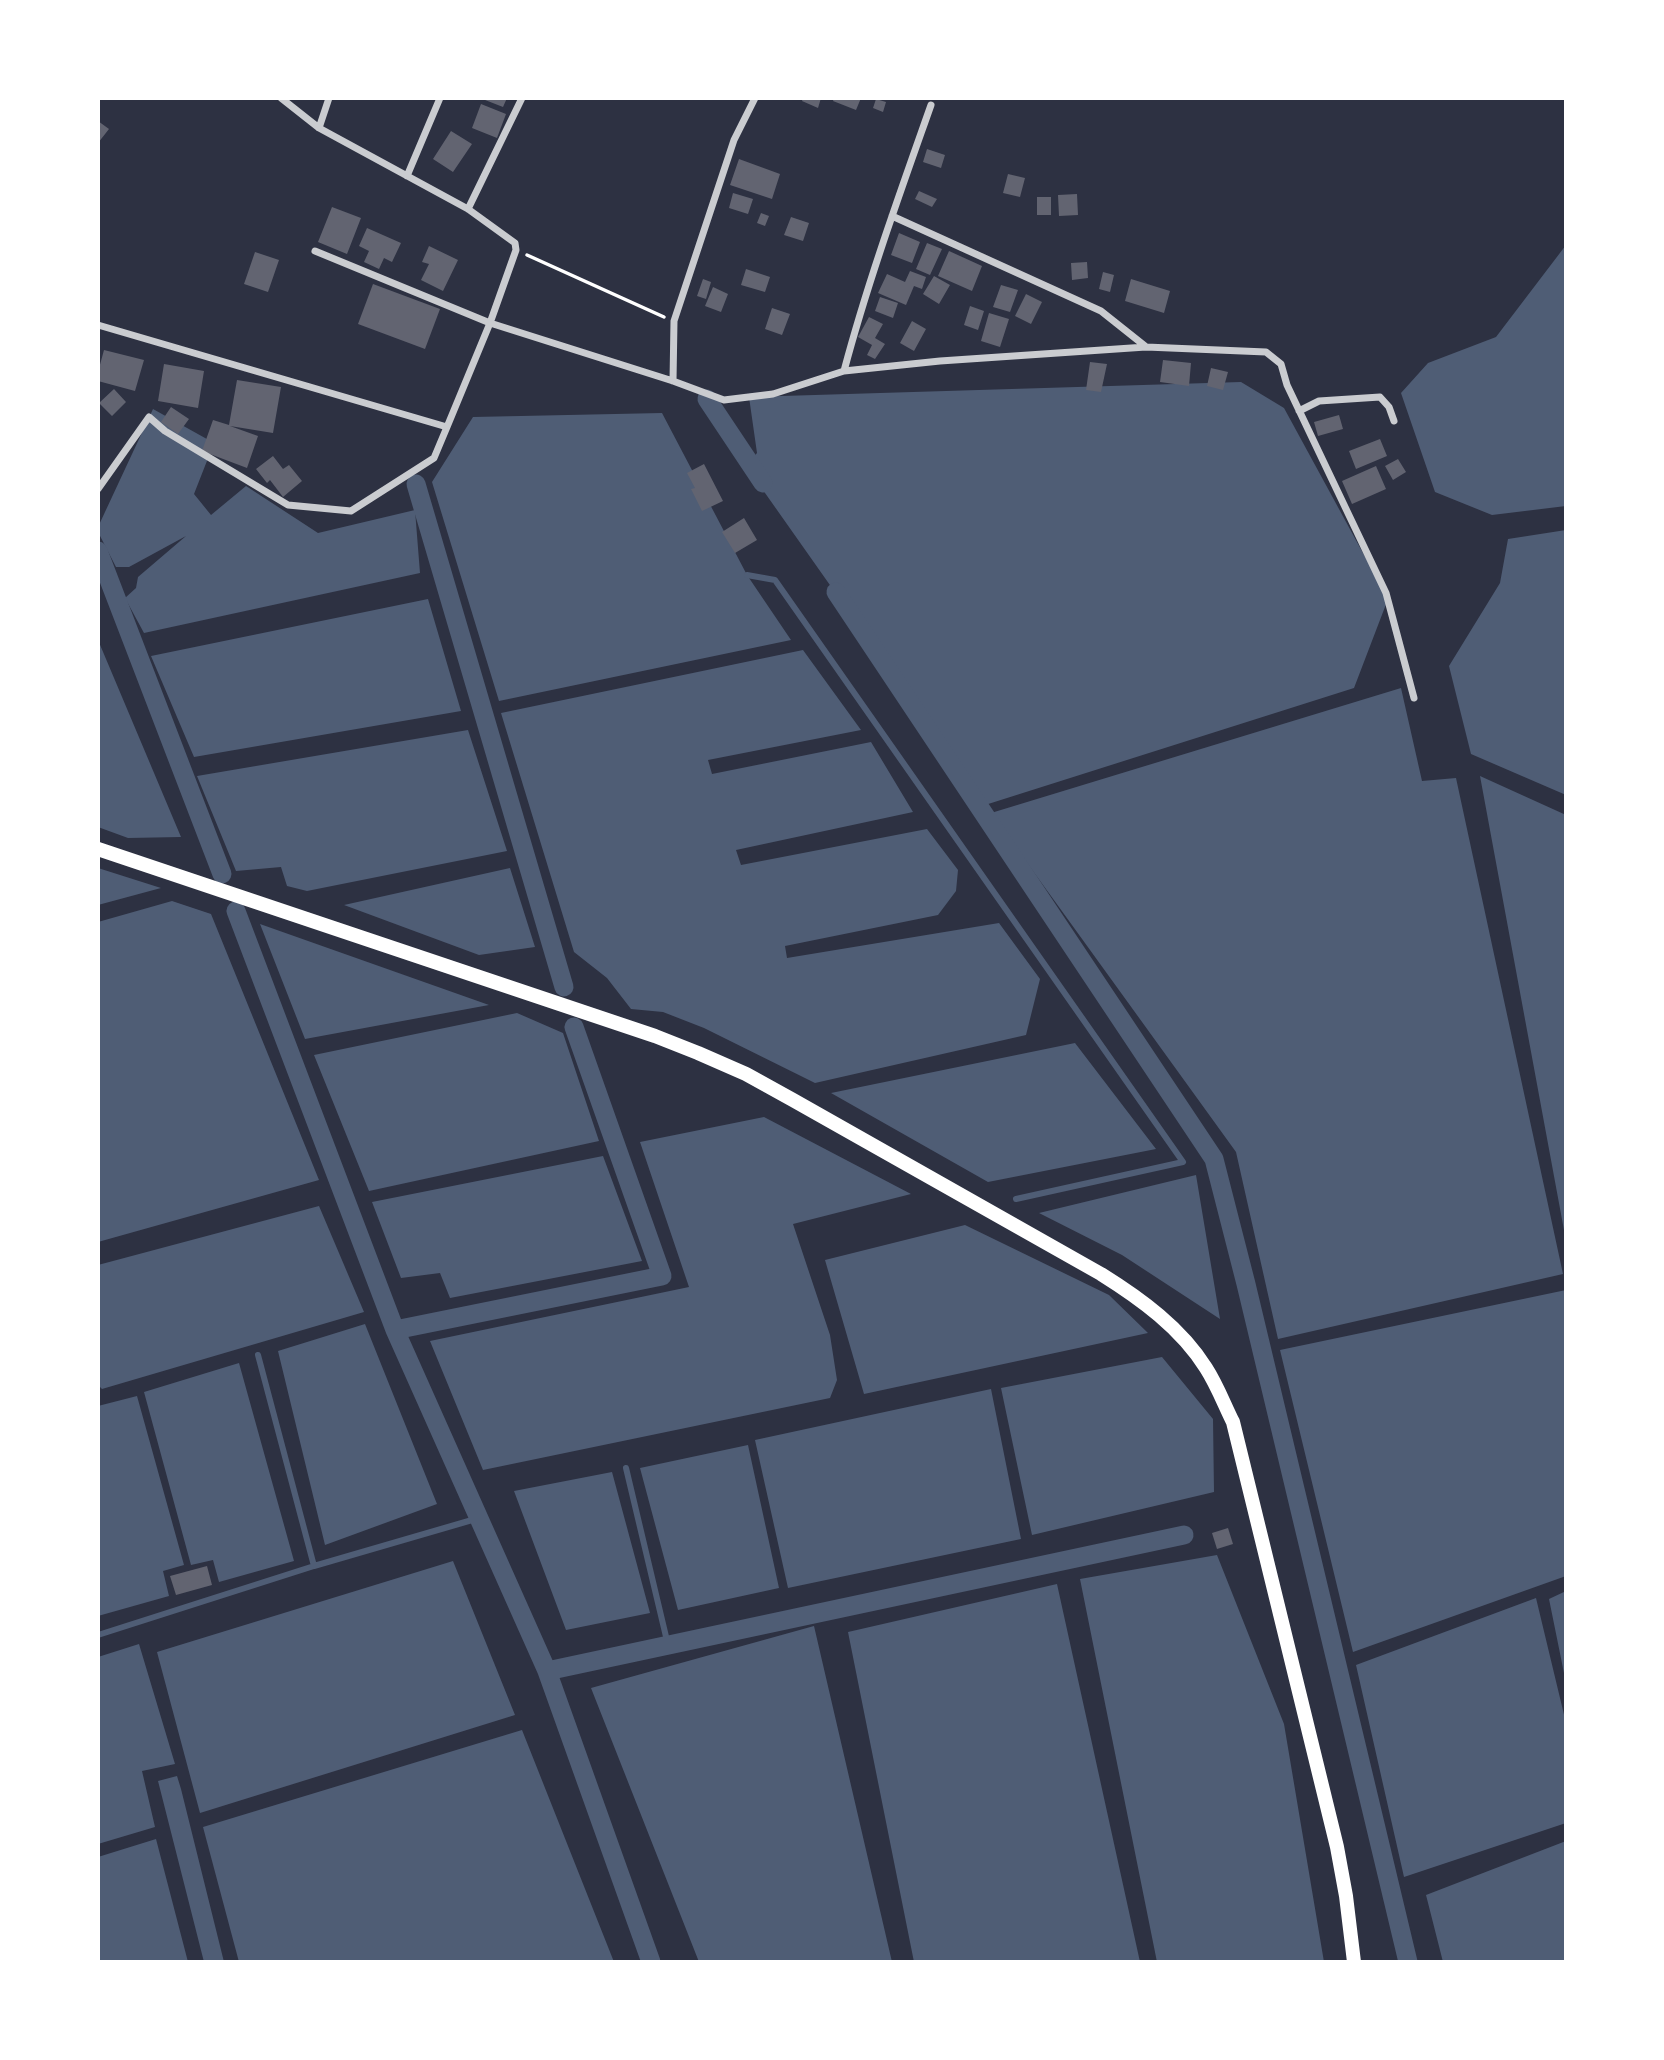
<!DOCTYPE html>
<html>
<head>
<meta charset="utf-8">
<style>
	body { margin:0 }
	#map { position:relative; width:1664px; height:2060px; overflow:hidden; background:#2d3142; font-family:"IBM Plex Serif",serif }
	canvas { display:block }
	.frame { position:absolute; inset:0; border:100px solid #fff; pointer-events:none }
</style>
</head>
<body>
<div id="map">
<canvas width="1664" height="2060"></canvas>
<div class="frame"></div>
</div>
<script>
const ctx = document.querySelector('canvas').getContext('2d');
ctx.lineJoin = 'round';
function paint(path, color) { ctx.fillStyle = color; ctx.fill(path, 'evenodd'); }
function trace(path, color, width, dash) { ctx.strokeStyle = color; ctx.lineWidth = width; ctx.lineCap = dash ? 'butt' : 'round'; ctx.setLineDash(dash || []); ctx.stroke(path); }
const water = new Path2D(`
	M1566 245V506L1492 515 1435 492 1401 393 1428 363 1496 337Z
	M1241 382 1284 408 1388 599 1354 688 985 805 746 466 757 453 749 397Z
	M153 409 214 443 194 494 211 515 246 486 318 533 415 510 420 573 144 633 125 598 136 588 138 577 186 536 129 567H116L98 532V527Z
	M662 413 747 575 791 640 499 701 432 482 473 417Z
	M1566 530V795L1471 754 1449 666 1500 583 1508 539Z
	M428 599 461 711 194 757 151 656Z
	M98 640 181 837 128 838 98 827Z
	M803 650 861 730 708 760 712 774 871 742 913 812 736 850 741 865 927 829 958 870 956 891 938 915 785 946 787 958 999 923 1040 979 1026 1035 815 1083 704 1028 663 1012 631 1009 607 978 574 952 501 713Z
	M1401 688 1422 781 1456 778 1563 1274 1278 1339 1236 1152 991 813Z
	M468 730 507 851 307 891 287 886 281 867 236 871 197 776Z
	M1480 776 1566 815V1241Z
	M98 868 161 888 98 905Z
	M510 868 535 947 479 955 344 905Z
	M172 901 211 914 319 1180 98 1242V922Z
	M260 924 489 1005 305 1039Z
	M517 1013 563 1033 599 1141 369 1191 314 1055Z
	M1075 1043 1156 1149 988 1182 831 1093Z
	M764 1117 911 1194 793 1224 830 1335 837 1380 830 1398 483 1470 430 1341 689 1287 640 1142Z
	M603 1156 642 1261 450 1298 440 1273 401 1278 372 1202Z
	M1196 1175 1220 1319 1122 1255 1039 1213Z
	M319 1206 364 1312 102 1389 98 1385V1265Z
	M965 1225 1109 1295 1148 1333 864 1394 825 1260Z
	M1566 1290V1576L1353 1652 1280 1350Z
	M365 1324 437 1504 325 1545 278 1351Z
	M1162 1357 1213 1419 1214 1492 1032 1535 1001 1388Z
	M239 1363 294 1561 219 1582 213 1560 191 1565 144 1392Z
	M991 1389 1021 1539 788 1588 755 1440Z
	M137 1396 184 1565 163 1571 169 1596 98 1616V1406Z
	M748 1445 779 1588 678 1610 640 1468Z
	M612 1472 650 1613 566 1630 514 1491Z
	M1217 1555 1284 1724 1324 1962H1157L1080 1579Z
	M453 1561 515 1715 200 1813 157 1652Z
	M1057 1584 1140 1962H914L848 1632Z
	M1566 1591V1683L1549 1599Z
	M1536 1598 1566 1723V1823L1404 1877 1356 1665Z
	M814 1626 892 1962H699L591 1688Z
	M139 1644 175 1764 142 1771 155 1827 98 1844V1657Z
	M522 1730 614 1962H239L203 1827Z
	M177 1776 181 1789 224 1962H204L158 1781Z
	M156 1839 188 1962H98V1857Z
	M1566 1841V1962H1443L1426 1895Z`);
const stream = new Path2D(`
	M747 575 775 580 1183 1162 1016 1199
	M258 1355 314 1566
	M626 1468 668 1645
	M98 1635 314 1566 479 1518`);
const canal = new Path2D(`
	M707 399 763 483
	M416 484 564 987
	M98 551 222 874
	M836 592 1214 1159 1246 1284 1408 1962
	M236 911 395 1330 547 1671 651 1962
	M395 1330 662 1276 574 1027
	M547 1671 1184 1535`);
const building = new Path2D(`
	M480 98H507L503 107Z
	M803 98H821L818 108 802 101Z
	M834 98H861L856 110 833 101Z
	M876 99 886 102 883 112 873 108Z
	M481 104 506 114 497 138 472 128Z
	M98 121 109 129 98 143Z
	M451 131 472 144 453 172 433 159Z
	M927 149 945 155 941 168 923 162Z
	M739 159 780 174 772 199 730 185Z
	M1008 174 1025 178 1020 197 1003 193Z
	M919 191 937 199 932 207 915 199Z
	M733 193 753 199 748 214 729 208Z
	M1077 194 1078 215 1059 216 1058 195Z
	M1037 197H1051V215H1037Z
	M332 207 361 218 347 254 318 242Z
	M761 213 769 216 765 226 757 223Z
	M791 217 809 223 803 241 784 235Z
	M367 228 401 243 392 262 384 258 379 269 364 262 369 251 359 246Z
	M899 233 920 242 912 263 891 255Z
	M927 243 942 249 930 275 916 269Z
	M429 246 458 260 443 291 421 280 429 264 422 262Z
	M949 251 982 266 972 291 938 276Z
	M255 252 279 260 268 292 244 284Z
	M1087 262 1088 278 1072 280 1071 263Z
	M746 269 770 277 765 292 741 285Z
	M910 271 926 277 922 289 914 286 906 305 878 293 887 274 905 282Z
	M1103 272 1114 275 1110 292 1099 289Z
	M934 276 950 285 939 304 923 294Z
	M703 279 711 282 706 299 697 296Z
	M1131 279 1170 291 1164 313 1125 301Z
	M373 284 440 309 425 349 358 324Z
	M1001 285 1018 290 1010 312 993 307Z
	M713 287 728 294 721 312 705 306Z
	M1026 294 1042 302 1031 324 1015 316Z
	M880 297 898 303 893 318 875 311Z
	M970 306 984 311 978 330 964 325Z
	M772 308 790 314 782 335 765 329Z
	M989 313 1009 319 1000 347 981 341Z
	M869 317 883 324 875 338 885 344 875 359 867 355 872 345 858 337Z
	M912 321 926 329 914 351 900 343Z
	M104 350 144 360 135 391 98 381V372Z
	M1163 360 1191 363 1189 386 1160 382Z
	M1090 362 1107 364 1101 392 1086 390Z
	M164 364 204 371 198 408 158 401Z
	M1211 368 1228 372 1223 390 1207 386Z
	M237 380 281 387 273 433 230 426 258 436 247 468 202 451 213 420 229 425Z
	M114 389 126 402 112 416 99 403Z
	M171 407 189 419 178 434 161 422Z
	M1339 415 1343 429 1318 436 1314 422Z
	M1380 439 1387 456 1356 469 1349 451Z
	M273 456 283 469 289 465 302 481 283 497 270 480 267 483 256 469Z
	M1398 459 1406 472 1393 480 1385 466Z
	M704 464 723 501 702 511 691 489 695 488 687 473Z
	M1376 466 1386 489 1352 504 1342 481Z
	M744 518 757 540 735 553 722 532Z
	M1228 1528 1233 1544 1217 1549 1212 1533Z
	M207 1566 212 1585 176 1595 170 1576Z`);
const path = new Path2D(`
	M527 255 664 317`);
const minor = new Path2D(`
	M319 128 329 98
	M407 176 440 98
	M468 209 522 98
	M892 216 1101 311 1145 346
	M315 251 490 323 673 381 724 400 773 394 844 371 940 361 1146 347 1266 352 1281 364 1287 385 1386 593 1414 698
	M98 325 447 427 490 323 516 250 515 243 468 209 319 128 281 98
	M844 371C868 281 900 193 931 105
	M673 381 674 321 734 140 755 98
	M1299 411 1319 401 1380 397 1389 407 1394 421
	M98 489 149 417 165 431 288 505 351 511 434 458 447 427`);
const secondary = new Path2D(`
	M98 849 655 1036 698 1053 746 1074 793 1100 1101 1274C1141 1299 1181 1328 1206 1368 1217 1385 1224 1404 1233 1422L1337 1847 1346 1896 1354 1962`);
paint(water, '#4f5d75');
trace(stream, '#4f5d75', 6);
trace(canal, '#4f5d75', 19);
paint(building, '#626471');
trace(path, '#fff', 3.5);
trace(minor, '#caccd0', 7);
trace(secondary, '#fff', 14);
</script>
</body>
</html>
